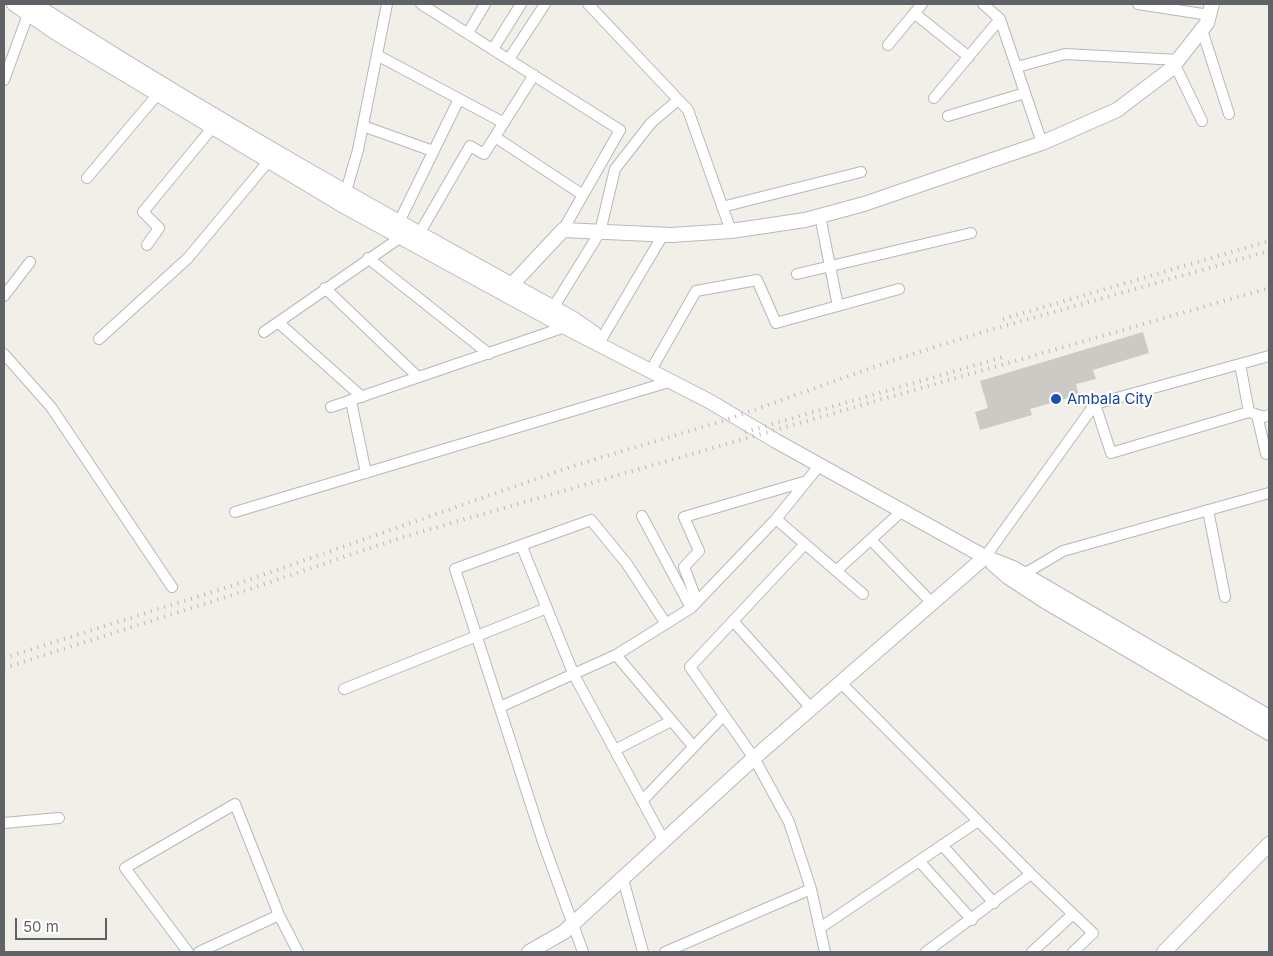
<!DOCTYPE html>
<html>
<head>
<meta charset="utf-8">
<style>
	body { margin:0 }
	#map { position:relative; width:1273px; height:956px; overflow:hidden; background:#f1efe8; font-family:Inter,sans-serif }
	canvas { display:block }
	.frame { position:absolute; inset:0; border:5px solid #5f6368; pointer-events:none }
	.scale { position:absolute; left:15px; top:918px; width:92px; height:22px; box-sizing:border-box; border:2px solid #5f6368; border-top:0; padding-left:6px; font-size:15px; line-height:18px; white-space:nowrap; color:#5f6368; -webkit-text-stroke:4px #fff; paint-order:stroke }
</style>
</head>
<body>
<div id="map">
<canvas width="1273" height="956"></canvas>
<div class="frame"></div>
<div class="scale">50 m</div>
</div>
<script>
const ctx = document.querySelector('canvas').getContext('2d');
ctx.lineJoin = 'round';
function paint(path, color) { ctx.fillStyle = color; ctx.fill(path, 'evenodd'); }
function trace(path, color, width, dash) { ctx.strokeStyle = color; ctx.lineWidth = width; ctx.lineCap = dash ? 'butt' : 'round'; ctx.setLineDash(dash || []); ctx.stroke(path); }
function drawText(font, color, halo, rows, align = 'center') {
  ctx.font = font + ' Inter,sans-serif'; ctx.lineWidth = 4; ctx.setLineDash([]); ctx.textBaseline = 'middle'; ctx.strokeStyle = halo; ctx.fillStyle = color; for (const [text, x, y, turn = 0] of rows) {
    ctx.save(); ctx.translate(x, y); ctx.rotate((+turn || 0) * Math.PI / 180); ctx.textAlign = isNaN(turn) ? turn : align; if (halo) ctx.strokeText(text, 0, 0); ctx.fillText(text, 0, 0); ctx.restore();
  }
}
const building = new Path2D(`
	M1143 332 1149 353 1093 370 1096 379 1076 384 1079 395 1030 409 1032 415 980 430 975 412 988 408 980 381Z`);
const street = new Path2D(`
	M421 4 620 130 563 230
	M588 4 688 110 731 231
	M983 4 1000 19 1042 143
	M1138 4 1209 15
	M914 13 969 57
	M1202 30 1229 114
	M468 33 485 4
	M888 45 922 4
	M493 49 521 4
	M377 55 504 123
	M509 59 545 4
	M1175 65 1202 121
	M1017 67 1065 54 1179 60
	M4 80 30 9
	M934 98 1000 19
	M948 116 1025 93
	M363 126 433 151
	M495 137 583 195
	M87 178 157 95
	M344 198 358 150 387 4
	M722 207 861 172
	M820 216 838 306
	M399 222 459 99
	M419 234 470 146 484 154 534 75
	M147 245 159 228 143 212 212 128
	M368 258 489 354
	M797 274 971 233
	M325 288 418 377
	M4 296 30 262
	M553 308 600 232 615 169 651 123 678 100
	M279 323 362 397
	M264 332 401 237
	M602 338 663 235
	M99 339 188 258 272 157
	M4 354 51 407 172 587
	M1240 364 1249 412
	M651 370 696 291 757 280 776 323 899 289
	M351 401 366 473
	M1095 404 1111 453 1249 412 1264 417 1269 415
	M331 407 565 327
	M1257 415 1266 454
	M1208 510 1225 597
	M235 512 672 381
	M642 516 691 608
	M776 519 863 594
	M871 540 932 603
	M805 544 690 667 754 758 789 822 811 889 825 952
	M522 547 574 675 664 841
	M985 557 1095 404 1269 356
	M836 571 902 511
	M1024 574 1063 551 1269 493
	M697 601 684 567 699 551 684 517 807 481
	M733 621 811 708
	M616 655 693 746
	M841 683 1031 874 1093 933 1073 952
	M344 689 547 608
	M500 707 616 655 691 608 776 519 819 466
	M615 750 671 721
	M642 801 724 715
	M4 823 59 818
	M942 845 994 903
	M919 861 972 920
	M623 879 643 952
	M820 928 978 821
	M188 952 125 868 235 804 279 915 298 952
	M199 952 279 915
	M583 952 543 842 455 569 591 520 627 564 666 624
	M665 952 811 889
	M926 952 1031 874
	M1032 952 1073 914`);
const secondary = new Path2D(`
	M14 4 56 33 342 205 565 327 709 401 776 441 985 557 1013 568 1269 717
	M34 4C209 117 390 218 572 318L594 333
	M504 293 563 230 671 235 731 231 805 220 864 204 1042 143 1117 110 1171 69 1207 23 1212 4
	M993 564 1008 577 1043 600 1269 733
	M529 952 564 932 754 758 985 557
	M1164 952 1269 844`);
const rail = new Path2D(`
	M1003 319 1269 241
	M745 432 1007 356
	M4 658 231 586 576 465 723 421 888 362 976 334 1269 251
	M4 668 232 595 403 537 1269 288`);
const markers = [
	[1056,399,6,"#1a4fb4"]
];
const transitNames = [
	["Ambala City",1067,399]
];
paint(building, '#cccac5');
trace(street, '#b5b8bc', 12);
trace(secondary, '#b6babf', 16);
trace(street, '#fff', 10);
trace(secondary, '#fff', 14);
trace(rail, '#b6b7b8', 4, [1, 6]);
for (const [x, y, r, color] of markers) { const dot = new Path2D(); dot.arc(x, y, r, 0, 2 * Math.PI); ctx.fillStyle = color; ctx.fill(dot); trace(dot, '#fff', 2); }
drawText('15px', '#164399', '#fff', transitNames, 'left');
</script>
</body>
</html>
